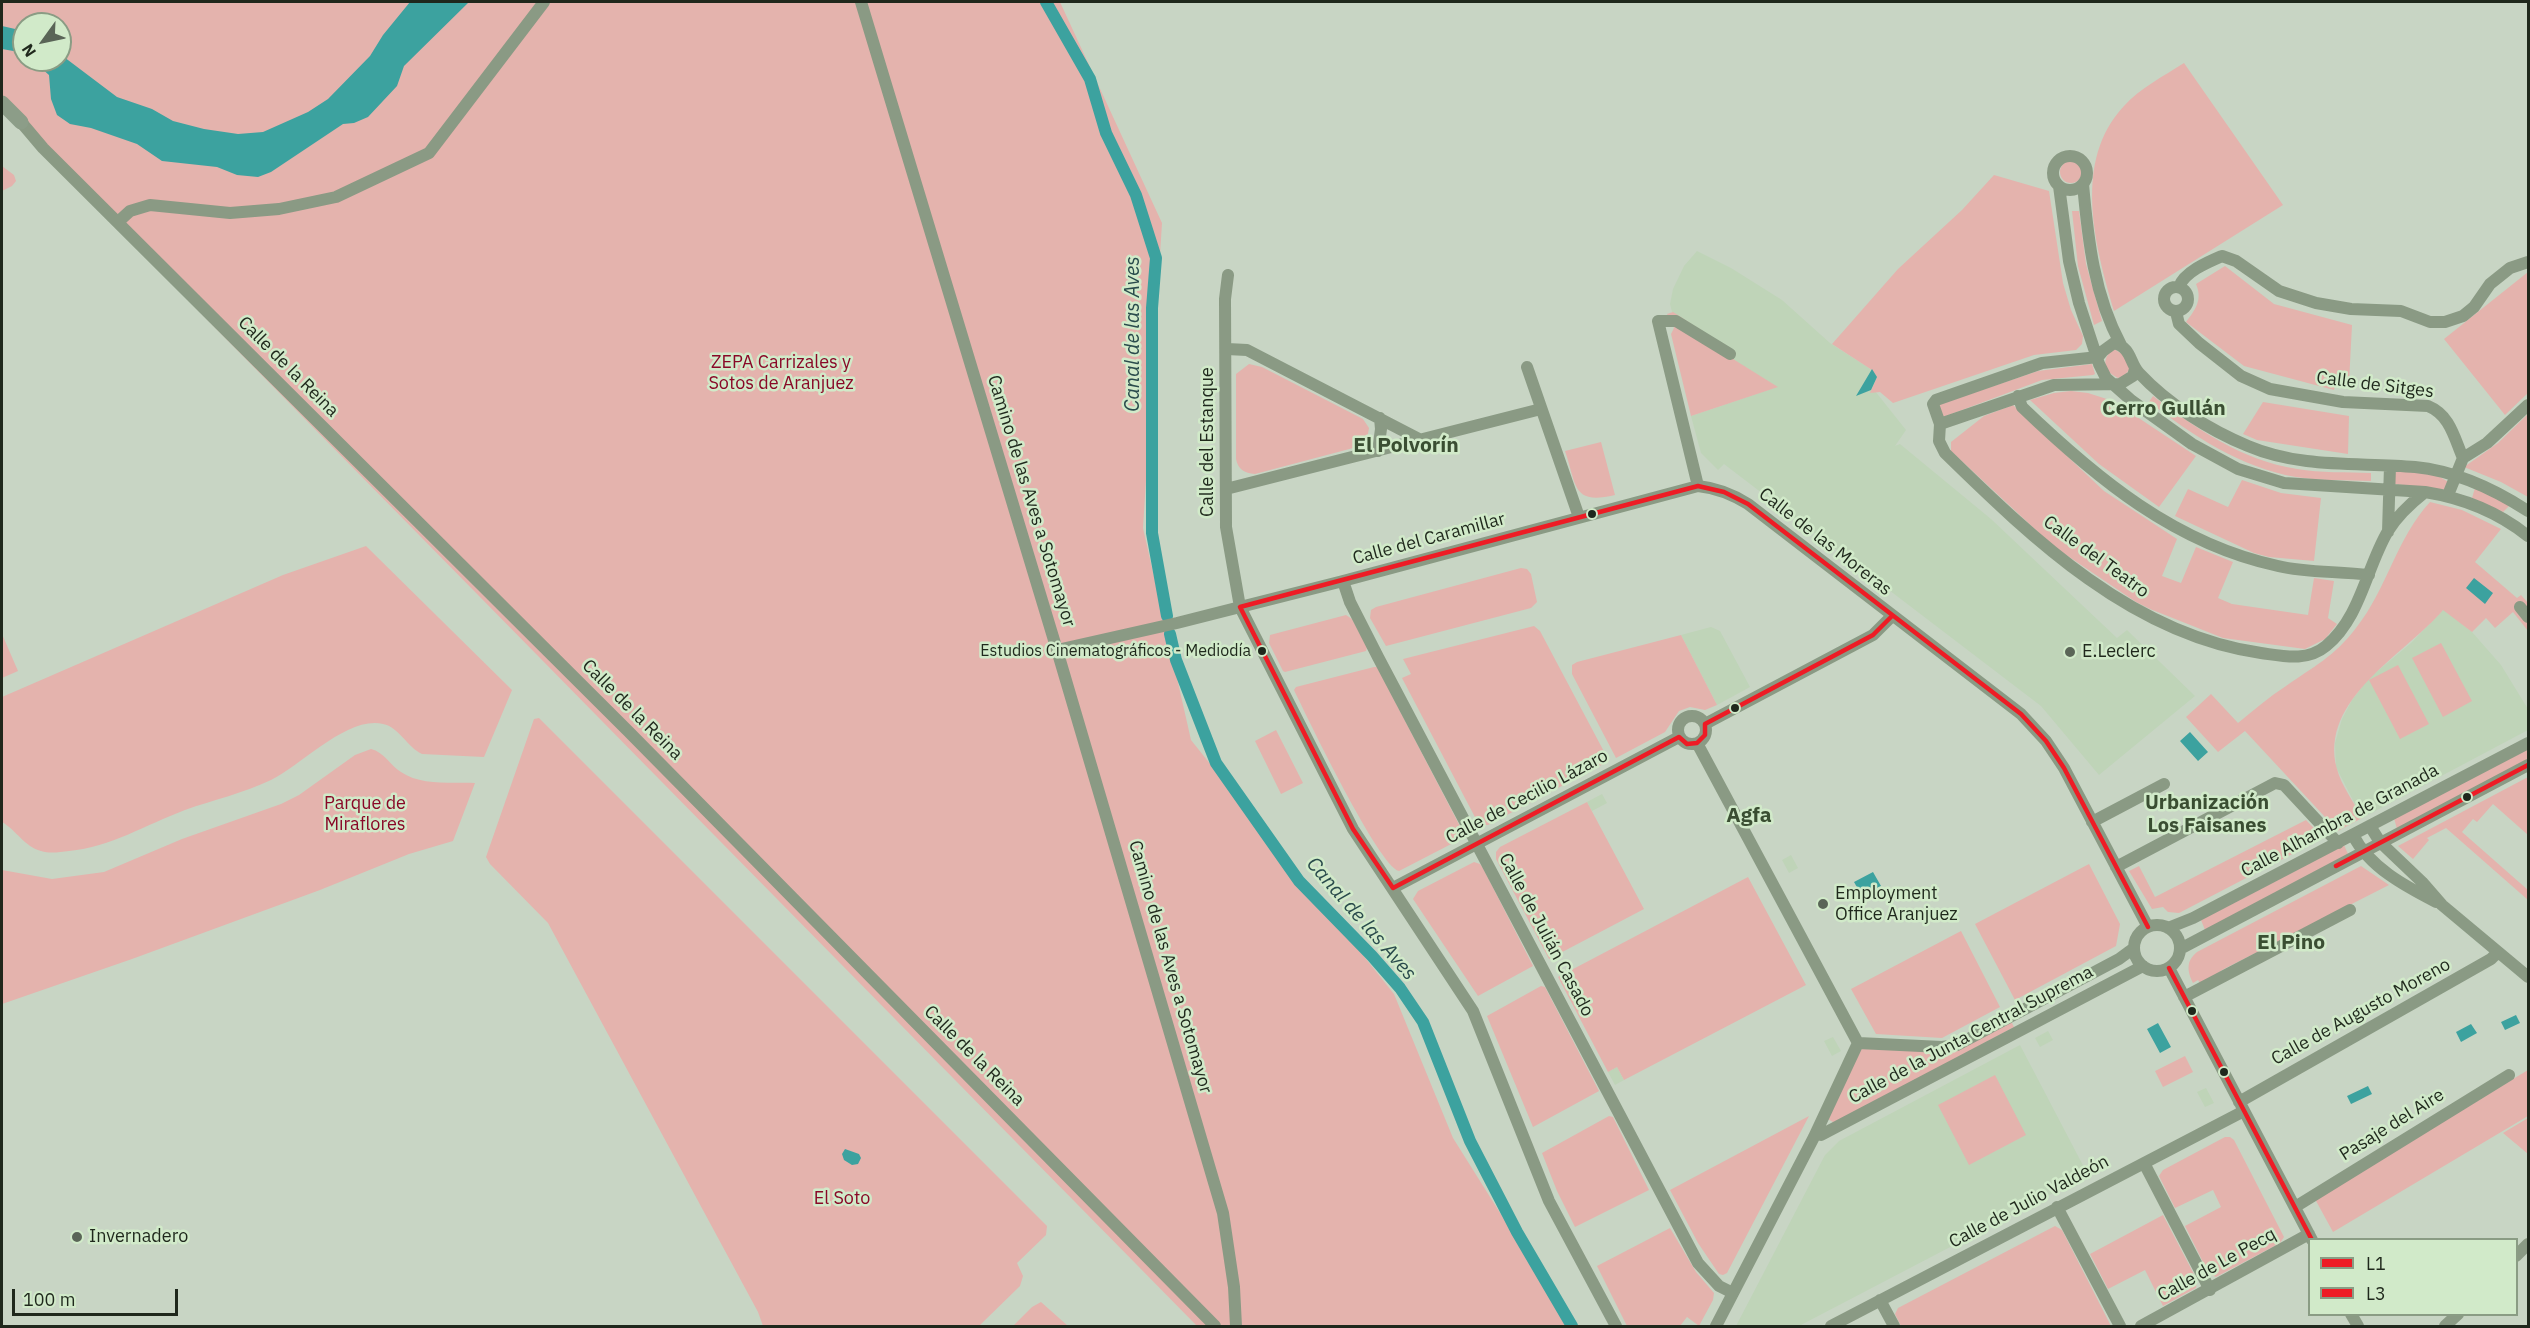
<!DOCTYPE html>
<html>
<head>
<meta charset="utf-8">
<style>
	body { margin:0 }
	#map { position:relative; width:2530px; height:1328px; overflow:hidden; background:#c8d5c4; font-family:"IBM Plex Sans",sans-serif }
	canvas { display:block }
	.frame { position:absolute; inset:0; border:3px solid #1f281c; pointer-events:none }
	.legend { position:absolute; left:2308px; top:1238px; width:210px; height:78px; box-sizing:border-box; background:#d1eac9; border:2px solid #8a9c84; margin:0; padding:8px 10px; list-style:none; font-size:18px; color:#1f281c }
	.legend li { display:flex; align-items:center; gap:12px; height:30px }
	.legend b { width:30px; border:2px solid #8a9c84 }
	.north { position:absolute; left:12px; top:12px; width:60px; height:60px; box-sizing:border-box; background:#d1eac9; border:2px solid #8a9c84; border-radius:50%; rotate:237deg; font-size:16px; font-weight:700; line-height:24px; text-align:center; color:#1f281c }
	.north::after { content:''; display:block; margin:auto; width:21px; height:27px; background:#5a6557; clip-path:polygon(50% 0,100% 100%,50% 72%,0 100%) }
	.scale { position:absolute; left:12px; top:1289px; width:166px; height:27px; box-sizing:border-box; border:3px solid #1f281c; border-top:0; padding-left:8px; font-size:18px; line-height:21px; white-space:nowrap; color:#1f281c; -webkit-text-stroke:4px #d1eac9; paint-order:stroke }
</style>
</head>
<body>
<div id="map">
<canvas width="2530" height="1328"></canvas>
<div class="frame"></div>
<ul class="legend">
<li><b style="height:8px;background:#ee1c25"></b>L1</li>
<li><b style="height:8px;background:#ee1c25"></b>L3</li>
</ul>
<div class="north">N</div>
<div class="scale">100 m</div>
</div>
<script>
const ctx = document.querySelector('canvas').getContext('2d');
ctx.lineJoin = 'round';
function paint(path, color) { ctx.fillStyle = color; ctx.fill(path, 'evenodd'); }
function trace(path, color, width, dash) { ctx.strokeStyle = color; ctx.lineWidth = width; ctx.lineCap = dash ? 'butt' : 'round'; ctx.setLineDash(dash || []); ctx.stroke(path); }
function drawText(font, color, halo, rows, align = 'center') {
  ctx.font = font + ' "IBM Plex Sans",sans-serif'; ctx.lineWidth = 5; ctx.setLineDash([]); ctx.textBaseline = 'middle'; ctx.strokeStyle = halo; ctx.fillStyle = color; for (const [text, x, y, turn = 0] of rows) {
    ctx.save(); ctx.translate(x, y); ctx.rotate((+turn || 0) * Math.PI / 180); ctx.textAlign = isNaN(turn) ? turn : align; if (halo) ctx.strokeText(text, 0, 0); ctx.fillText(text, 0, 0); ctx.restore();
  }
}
const built = new Path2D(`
	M1697 251 1731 268 1782 300 1830 343 1872 370 1877 377 1871 393 1875 391 1906 430 1895 446 1900 444 1991 519 2117 638 2127 630 2195 696 2099 775 2041 706 1830 545 1832 541 1825 536 1822 539 1724 464 1718 470 1701 453 1691 416 1777 387 1732 359 1672 312 1670 304 1673 289 1684 266Z
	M2444 609 2472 632 2501 665 2528 709V730L2362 818 2336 767 2335 743 2342 719 2352 700 2368 679 2411 643Z
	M1711 627 1720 631 1750 687 1717 705 1681 635Z
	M1602 794 1607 803 1592 811 1587 802Z
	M1791 855 1798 868 1789 873 1782 860Z
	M2048 1031 2053 1040 2040 1047 2035 1038Z
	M1833 1037 1841 1051 1832 1056 1824 1041Z
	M2020 1045 2088 1175 1799 1326H1736L1825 1155 1839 1141Z
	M1617 1067 1624 1080 1615 1085 1608 1072Z
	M2206 1088 2214 1103 2205 1107 2197 1092Z`);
const green = new Path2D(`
	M2 2H1060L1162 223 1143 528 1191 740 1394 994 1453 1138 1571 1326H1197L2 111ZM24 24H60V60H24Z
	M2184 63 2283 205 2114 311C2095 246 2072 161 2124 106 2140 88 2164 76 2184 63Z
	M2060 172a11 11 0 1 1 22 0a11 11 0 1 1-22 0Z
	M2 166 14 175 16 181 12 186 2 191Z
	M1994 175 2049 191 2063 283 2071 310 2083 336 2082 344 2076 350 2034 355 1893 403 1880 392 1870 393 1877 377 1872 370 1832 344 1898 269 1962 210Z
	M2072 211H2079L2086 264 2102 321 2094 325 2078 266Z
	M2225 266 2274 304 2352 325 2349 383 2336 382 2334 390 2244 366 2186 322C2195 310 2203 300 2196 284Z
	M2528 272V393L2505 415 2444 339Z
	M1673 312 1736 353 1733 359 1778 387 1691 416 1671 334 1674 328 1667 314Z
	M2114 349 2124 355 2130 369 2123 377 2118 378C2103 371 2101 358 2114 349Z
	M1249 364 1262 367 1363 419 1369 428 1367 439 1357 447 1255 474C1244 473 1238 469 1236 459V374Z
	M2092 364 2095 374 2093 375 2042 380 1946 416H1942L1939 407 1940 404 2038 371Z
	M2071 391 2088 393 2113 401 2196 456 2159 507 2099 464 2030 400 2054 393Z
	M2153 396C2197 429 2241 460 2297 469 2321 473 2346 472 2371 473V481C2346 480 2321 481 2296 477 2239 467 2194 436 2149 402Z
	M2263 402 2349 416 2348 454 2257 440 2243 434Z
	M2013 405 2104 491 2177 539 2162 576 2181 583 2196 547 2233 562 2218 598 2232 604 2308 615 2314 578 2334 581 2328 618 2337 624 2325 639 2305 649 2223 638 2150 609 2136 602 2053 546 1951 451V442L1984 416Z
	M2528 414V497L2501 482 2464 467 2498 443Z
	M1601 442 1615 495C1572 505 1577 486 1565 451Z
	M2401 471C2416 473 2438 472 2449 483L2446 490 2395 484 2393 477 2396 472Z
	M2242 480 2281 493 2321 498 2314 561 2269 557 2254 553 2175 516 2188 489 2228 507Z
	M2475 488 2510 505 2503 512 2472 498Z
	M2430 502 2462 510 2501 529 2475 562 2517 598 2521 595 2528 603V631L2513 612 2495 628 2486 618 2472 632 2443 610C2406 654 2318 699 2337 769 2341 785 2354 802 2362 818L2338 831 2245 731 2218 752 2186 717 2211 694 2238 723C2254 710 2269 697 2286 686 2313 667 2335 656 2356 628 2387 589 2396 539 2430 502Z
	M366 546 512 690 484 757 422 754C407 747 399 727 383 724 347 716 302 765 271 780 244 793 213 800 185 810 145 825 111 847 69 851 60 852 50 854 41 851 25 847 16 830 2 822V697L283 575Z
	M1521 568 1527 569 1531 574 1537 602 1531 608 1386 646 1370 618 1371 610 1376 607Z
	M1346 615 1352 619 1367 647 1366 651 1285 672 1283 671 1269 643 1270 635Z
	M1534 626 1540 631 1609 761 1488 825H1482L1477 821 1402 678 1411 674 1403 659Z
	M2 634 18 671 2 678Z
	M1681 635 1717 705 1705 710 1690 707 1679 711 1665 732 1616 758 1572 674V665L1577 662Z
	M2441 643 2472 701 2443 717 2412 658Z
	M2398 665 2429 724 2400 739 2369 680Z
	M1374 667H1377L1463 832 1459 840 1399 871C1379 867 1307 717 1294 690L1296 687Z
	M539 718 1047 1226 1046 1235 1017 1263 1023 1276 1020 1286 979 1326H763L758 1312 548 923 490 864 486 857 534 719Z
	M1276 730 1303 783 1281 794 1255 741Z
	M2528 747V759L2397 829 2394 818Z
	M371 749C384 752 390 765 401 772 421 786 452 782 475 783L453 841 409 854 320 890 132 959 2 1004V870L52 879 104 872 182 839 281 804 299 795 355 755Z
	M2528 777V835L2493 804 2477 822 2473 819 2462 832 2528 890V900L2446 828 2427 838 2429 840 2413 859 2398 846Z
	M1587 802 1644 909 1549 959 1496 859V852L1500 847Z
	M2306 820 2323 838 2179 913 2168 912 2163 907 2152 909 2129 871 2139 866 2155 897Z
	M2344 845 2348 854 2205 930 2201 920Z
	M1474 862 1480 864 1483 868 1533 966 1478 996 1413 899 1418 891Z
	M2089 864 2120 924 2116 946 2015 1000 1975 924Z
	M2361 866 2389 885 2224 969 2201 984 2198 980 2193 983C2187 971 2186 961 2197 952Z
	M1748 877 1806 985 1624 1080 1617 1067 1608 1072 1558 977Z
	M1961 931 2000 1007 1942 1038 1876 1034 1851 989Z
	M1541 986 1545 987 1599 1091 1533 1127 1487 1016Z
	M2011 1021 2014 1027 1837 1122H1833L1826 1118 1859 1052 1863 1048 1936 1051Z
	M2185 1056 2193 1072 2163 1087 2155 1071Z
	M2528 1070V1116L2333 1232 2315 1199Z
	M1995 1075 2026 1135 1969 1165 1938 1105Z
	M1609 1116 1613 1117 1649 1190 1575 1227 1557 1191 1542 1153Z
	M1809 1116 1727 1273 1723 1275 1719 1274 1698 1243 1670 1190Z
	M2528 1118V1154L2503 1133Z
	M2225 1137H2230L2234 1140 2284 1237 2280 1243 2216 1277 2209 1274 2185 1226 2221 1207 2213 1190 2175 1208 2159 1176 2163 1170Z
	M2163 1215 2197 1280 2196 1288 2163 1306 2145 1270 2108 1289 2090 1254Z
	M2055 1226 2062 1230 2111 1326H1901L1895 1314 1898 1308Z
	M1670 1228 1696 1272 1714 1293 1713 1300 1699 1326 1687 1317 1680 1326H1627L1597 1266Z
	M1041 1302 1068 1326H1013L1032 1307Z`);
const water = new Path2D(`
	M410 2H469L404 66 397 86 368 117 354 123 343 124 271 172 258 177 237 175 217 167 162 161 137 144 91 128 70 124 57 115 51 99 49 75 32 60H60V54L117 97 152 109 173 121 204 129 238 134 263 132 308 112 328 99 370 56 383 35Z
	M2 26 24 31V55L19 52 2 49Z
	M1872 369 1877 377 1871 390 1856 396Z
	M2474 578 2493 593 2485 604 2466 588Z
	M2190 732 2208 752 2198 761 2180 741Z
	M1873 872 1881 886 1862 896 1854 882Z
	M2516 1015 2520 1023 2505 1030 2501 1022Z
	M2158 1023 2171 1047 2160 1053 2147 1029Z
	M2471 1024 2477 1033 2461 1042 2456 1032Z
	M2368 1086 2372 1094 2351 1104 2347 1096Z
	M845 1149 859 1154 861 1158 858 1164 852 1165 844 1160 842 1154Z`);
const canal = new Path2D(`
	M1046 2 1090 79 1106 133 1136 195 1156 258 1152 308V533L1167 616
	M1170 634 1176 660 1216 763 1299 881 1372 956 1400 988 1423 1022 1470 1141 1517 1232 1572 1326`);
const minor = new Path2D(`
	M861 2 1057 650 1223 1213 1234 1287 1236 1326
	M21 122 43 148 628 731 1215 1326
	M2053 173a17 17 0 1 1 34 0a17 17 0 1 1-34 0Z
	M2083 184C2088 240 2094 295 2121 345
	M2059 186 2069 261 2079 303 2099 364 2106 378 2132 401 2192 444 2238 469 2284 483 2425 492C2463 498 2498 512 2528 536
	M118 222 130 211 150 205 230 213 279 209 336 197 429 153 544 2
	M1228 275 1225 299 1226 527 1240 607 1353 829 1473 1011 1549 1201 1616 1326
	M2164 299a12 12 0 1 1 24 0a12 12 0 1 1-24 0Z
	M2179 287C2184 272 2208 262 2222 256L2236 261 2279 291 2316 303 2351 309 2401 311 2430 322H2445L2463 316 2474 307 2490 284 2510 268 2528 262
	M2176 312 2179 324 2199 343 2241 376 2270 389 2343 402 2428 406C2450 415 2454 437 2463 458
	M1227 349 1247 350 1421 440
	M1527 367 1579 517
	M2135 369 2133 376 2120 384 2054 385 1940 424 1933 404 1936 400 2042 363 2098 357 2103 351 2114 343C2132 348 2129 362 2139 373 2168 404 2209 430 2248 446 2302 469 2359 462 2415 467 2456 471 2494 489 2528 511
	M2018 396 2022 407C2096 478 2175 544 2278 566 2307 573 2339 571 2369 575
	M1940 424 1939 441 1945 453C2034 540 2133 635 2261 653 2283 656 2307 662 2326 646 2361 617 2366 568 2388 531 2397 516 2411 503 2425 492
	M1378 451 1381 429 1380 418
	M1698 486 1658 321H1676L1730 354
	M1226 489 1541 409
	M2448 495 2463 458 2487 443 2528 405
	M2388 532 2390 466
	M1343 581 1350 602 1378 657 1698 1263 1719 1286 1733 1293
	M2520 607 2528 617
	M1057 650 1177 623 1343 581 1698 486C1717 488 1732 494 1748 504L2021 714 2046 741 2064 768 2148 927
	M1678 730a14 14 0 1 1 28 0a14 14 0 1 1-28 0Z
	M1705 724 1873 635 1892 616
	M1697 743 1858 1043
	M2092 822 2164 784
	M2370 826 2380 842 2422 882 2442 905 2528 977
	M2353 835C2369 867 2405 886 2436 902
	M2116 867 2275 783 2284 785 2338 843
	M1393 888 1679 737
	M2134 948a23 23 0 1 1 46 0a23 23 0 1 1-46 0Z
	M2168 928 2193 918 2528 743
	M2180 949 2528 765
	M2169 968 2312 1240
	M2184 997 2350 910
	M2239 1102 2491 959 2498 952
	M1816 1133 1821 1135 2143 966
	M2144 1163 2210 1290
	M2057 1207 2120 1326
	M2295 1207 2509 1075
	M2516 1256 2528 1244
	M1880 1300 1894 1326
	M2351 1314 2358 1326
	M1716 1326 1814 1137 1858 1043 1942 1047 1957 1045 2119 959 2134 948
	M1831 1326 2244 1111
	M2141 1326 2309 1234
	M2445 1326 2458 1314`);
const major = new Path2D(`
	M2 103 21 122`);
const bus1 = new Path2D(`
	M1892 616 1873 635 1705 724V735L1697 743 1687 744 1679 737 1393 888 1353 829 1240 607 1698 486 1724 492 1748 504 2021 714 2046 741 2064 768 2148 927
	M2169 968 2312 1240`);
const bus2 = new Path2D(`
	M2336 866 2528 765`);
const markers = [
	[1592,514,5,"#1f281c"],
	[1262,651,5,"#1f281c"],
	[2070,652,6,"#5a6557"],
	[1735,708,5,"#1f281c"],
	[2467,797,5,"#1f281c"],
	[1823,904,6,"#5a6557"],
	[2192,1011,5,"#1f281c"],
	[2224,1072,5,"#1f281c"],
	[77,1237,6,"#5a6557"]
];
const busNames = [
	["Estudios Cinematográficos - Mediodía",1251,651]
];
const parkNames = [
	["ZEPA Carrizales y",781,363],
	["Sotos de Aranjuez",781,384],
	["Parque de",365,804],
	["Miraflores",365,825],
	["El Soto",842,1199]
];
const streetNames = [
	["Calle de la Reina",288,367,45],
	["Calle de Sitges",2375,385,7],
	["Calle del Estanque",1208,442,-90],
	["Camino de las Aves a Sotomayor",1031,501,73],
	["Calle del Caramillar",1429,539,-15],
	["Calle de las Moreras",1825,542,38],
	["Calle del Teatro",2096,557,36],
	["Calle de la Reina",632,710,45],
	["Calle de Cecilio Lázaro",1527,797,-28],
	["Calle Alhambra de Granada",2340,821,-28],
	["Calle de Julián Casado",1546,935,62],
	["Camino de las Aves a Sotomayor",1170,967,74],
	["Calle de Augusto Moreno",2361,1012,-29],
	["Calle de la Junta Central Suprema",1971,1035,-28],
	["Calle de la Reina",974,1056,45],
	["Pasaje del Aire",2392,1125,-32],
	["Calle de Julio Valdeón",2029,1202,-28],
	["Calle de Le Pecq",2217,1265,-29]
];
const poiNames = [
	["E.Leclerc",2082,652],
	["Employment",1835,894],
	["Office Aranjuez",1835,915],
	["Invernadero",89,1237]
];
const waterNames = [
	["Canal de las Aves",1133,334,-90],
	["Canal de las Aves",1361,919,49]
];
const neighbourhoodNames = [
	["Urbanización",2207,803],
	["Los Faisanes",2207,826]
];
const quarterNames = [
	["Cerro Gullán",2164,409],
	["El Polvorín",1406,446],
	["Agfa",1749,816],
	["El Pino",2291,943]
];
paint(built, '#bfd4b8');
paint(green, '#e4b3ad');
paint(water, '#3ca29f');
trace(canal, '#3ca29f', 12);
trace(minor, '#8a9a84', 12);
trace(major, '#8c9d88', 15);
trace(bus1, '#ee1c25', 4.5);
trace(bus2, '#ee1c25', 4.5);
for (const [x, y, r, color] of markers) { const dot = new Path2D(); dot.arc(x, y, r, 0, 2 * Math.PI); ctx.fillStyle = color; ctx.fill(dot); trace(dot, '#d1eac9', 2); }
drawText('16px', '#1f281c', '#d1eac9', busNames, 'right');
drawText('18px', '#890827', '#d1eac9', parkNames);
drawText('18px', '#1f281c', '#d1eac9', streetNames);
drawText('18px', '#1f281c', '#d1eac9', poiNames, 'left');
drawText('italic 20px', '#2a4b4c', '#d1eac9', waterNames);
drawText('bold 20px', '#3a4e32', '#d1eac9', neighbourhoodNames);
drawText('bold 21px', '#3a4e32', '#d1eac9', quarterNames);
</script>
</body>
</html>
